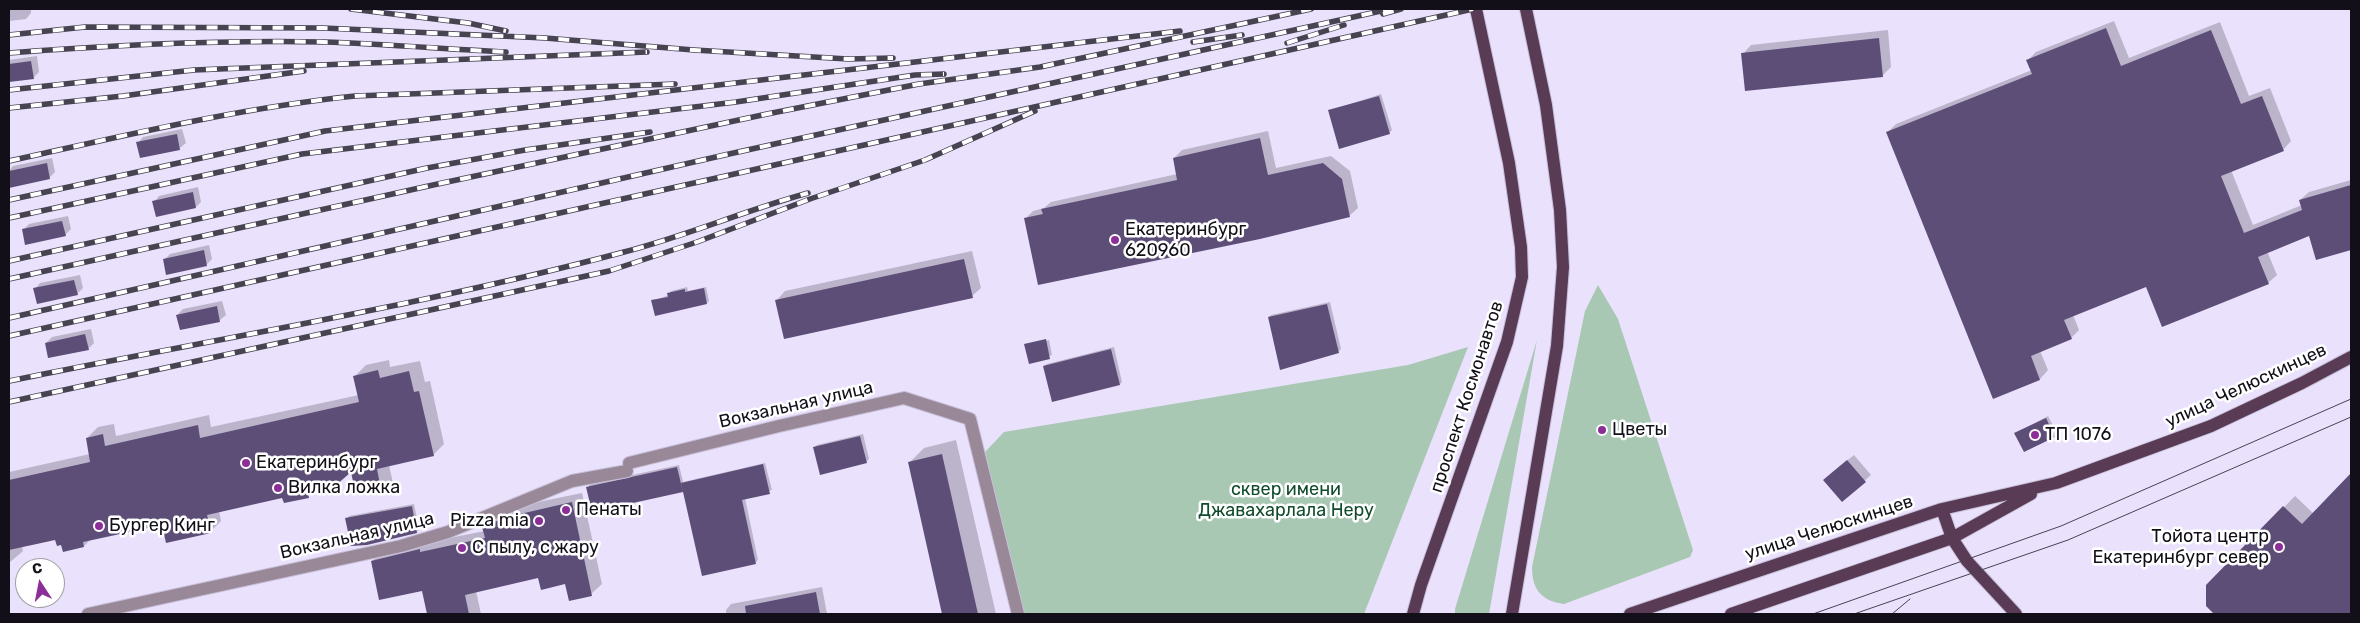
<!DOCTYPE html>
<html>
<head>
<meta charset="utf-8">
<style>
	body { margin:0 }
	#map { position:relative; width:2360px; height:623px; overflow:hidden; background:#eae1fd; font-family:Rubik,sans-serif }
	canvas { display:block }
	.frame { position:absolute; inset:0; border:10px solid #120f18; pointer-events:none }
	.north { position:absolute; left:15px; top:558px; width:50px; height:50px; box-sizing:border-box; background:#fff; border:1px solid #a09fa3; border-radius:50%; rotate:349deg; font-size:14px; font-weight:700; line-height:20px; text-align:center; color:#120f18 }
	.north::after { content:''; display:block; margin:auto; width:18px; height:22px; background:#8c2e97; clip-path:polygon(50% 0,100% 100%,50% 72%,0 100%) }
</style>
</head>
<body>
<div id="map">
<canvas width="2360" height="623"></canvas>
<div class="frame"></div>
<div class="north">С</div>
</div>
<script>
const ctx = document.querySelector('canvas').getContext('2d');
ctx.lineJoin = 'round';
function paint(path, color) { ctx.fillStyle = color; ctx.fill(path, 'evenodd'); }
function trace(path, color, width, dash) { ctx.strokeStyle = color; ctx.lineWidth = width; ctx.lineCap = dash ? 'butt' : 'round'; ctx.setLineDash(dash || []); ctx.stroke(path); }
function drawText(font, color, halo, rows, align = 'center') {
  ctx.font = font + ' Rubik,sans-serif'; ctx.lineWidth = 5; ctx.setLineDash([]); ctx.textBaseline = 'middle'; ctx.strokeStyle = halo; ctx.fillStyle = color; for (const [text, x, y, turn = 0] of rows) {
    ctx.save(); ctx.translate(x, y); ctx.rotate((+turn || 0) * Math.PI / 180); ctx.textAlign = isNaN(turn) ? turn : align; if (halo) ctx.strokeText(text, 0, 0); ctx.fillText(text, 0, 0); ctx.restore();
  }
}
const green = new Path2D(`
	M1598 285 1618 319 1693 550 1690 557 1564 604C1542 601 1532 590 1532 567L1585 311Z
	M1537 340 1489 614H1455V609Z
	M1468 347 1364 614H1020L985 452 1004 432 1408 365Z`);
const shadow = new Path2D(`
	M9 9H31V13L26 19 9 21Z
	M2114 21 2129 58 2220 22 2249 96 2270 88 2291 141 2283 150 2231 170 2253 225 2302 205 2300 200 2309 192 2351 180V249L2317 258 2310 234 2267 251 2277 275 2268 283 2147 285 2073 315 2079 330 2071 338 2040 351 2048 370 2040 379 1993 397 1888 132 1896 124 2032 70 2028 60 2036 52Z
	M1888 30 1891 67 1883 75 1743 54 1751 45Z
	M37 56 39 72 33 78 9 80V60Z
	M1381 94 1392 130 1389 133 1329 111Z
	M182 129 186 143 180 148 141 157 138 143 143 137Z
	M1268 131 1276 168 1331 156 1350 171 1358 208 1349 216 1025 219 1033 211 1044 208 1051 202 1177 174 1174 158 1182 150Z
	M52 158 55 172 49 178 10 186 9 171 13 166Z
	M198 187 201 202 196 207 154 202 159 196Z
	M68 216 71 229 65 235 23 230 29 224Z
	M209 245 212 259 206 265 164 260 170 254Z
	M972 251 981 288 972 296 777 300 785 291Z
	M80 275 83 288 77 294 35 289 40 283Z
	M687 287 688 291 706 287 709 301 707 303 653 301 669 295 671 291Z
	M222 301 226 315 220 320 181 329 177 315 183 309Z
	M1330 302 1341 349 1338 352 1269 317 1271 315Z
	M91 329 94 343 88 349 46 343 52 337Z
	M1049 340 1052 355 1030 362 1027 345Z
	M1114 347 1122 382 1120 384 1044 366 1047 364Z
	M389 360 390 367 420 361 425 382 430 381 444 444 433 455 389 465 393 483 382 494 356 490 352 469 318 487 309 496 284 502 283 497 219 511 221 521 210 532 163 523 91 539 84 546 62 544 56 538 25 545 22 548 23 551 9 563V472L90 454 87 438 98 427 114 424 116 436 209 415 211 427 359 395 355 376 366 365Z
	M2048 416 2057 433 2054 436 2016 433Z
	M863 434 869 459 866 462 814 448 817 445Z
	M956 440 996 614H943L909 463 924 448Z
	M1854 455 1871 475 1842 501 1830 474Z
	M765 463 772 490 745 498 758 560 755 563 684 491 593 510 588 487 590 484 679 465 683 482Z
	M2351 475V614H2216L2207 605V586L2295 496 2314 514Z
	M582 493 602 584 591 594 566 583 539 577 476 591 481 614H428L423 589 372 561 383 551 485 531 484 527 494 516 519 506Z
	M414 504 419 529 417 532 347 519 349 516Z
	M822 587 827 614H726V610L731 604Z`);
const building = new Path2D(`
	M2106 28 2121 66 2211 30 2241 104 2262 96 2284 151 2221 176 2244 233 2302 210 2299 200 2351 185V250L2316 260 2309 236 2258 257 2269 284 2162 327 2146 287 2064 320 2072 339 2031 356 2040 380 1993 399 1886 132 2032 74 2026 60Z
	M1879 38 1883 77 1745 91 1741 53Z
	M31 61 34 79 9 82V64Z
	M1379 96 1390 134 1339 149 1328 110Z
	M177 134 180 150 140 158 136 142Z
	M1260 138 1268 175 1323 163 1342 179 1350 217 1260 239 1038 285 1024 218 1043 214 1041 209 1177 180 1173 158Z
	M47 163 50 179 9 188V171Z
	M193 192 196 208 156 217 152 201Z
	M62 221 66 236 25 245 22 229Z
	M204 250 207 266 166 275 163 259Z
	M964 259 973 298 784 339 775 300Z
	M74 280 78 295 37 304 33 288Z
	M704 288 707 304 655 316 651 300 668 297 667 293 685 289V292Z
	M1327 304 1339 353 1280 370 1268 317Z
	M217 306 220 322 180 330 176 315Z
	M85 334 89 350 48 358 45 343Z
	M1046 339 1050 359 1029 364 1024 344Z
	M1111 349 1120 385 1052 402 1043 366Z
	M378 370 380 378 409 371 414 392 419 391 434 456 377 469 382 495 355 491 351 472 334 487 326 486 308 491 309 498 284 503 282 498 207 515 211 533 166 543 162 525 83 542 84 547 63 552 61 545 57 546 55 540 9 550V480L90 462 86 438 103 434 105 446 198 425 200 438 359 402 353 376Z
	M2046 418 2055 437 2024 452 2014 433Z
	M860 436 867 463 820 475 813 447Z
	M942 454 978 614H942L908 462Z
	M1847 460 1866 482 1842 502 1823 480Z
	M763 464 770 494 742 500 756 564 702 576 681 483Z
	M677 467 683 492 592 512 586 487Z
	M2351 473V614H2214L2206 606V585L2283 506 2302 524Z
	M572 502 592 596 569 601 565 584 541 590 538 578 465 595 469 614H427L422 591 379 600 371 561 420 549V552L485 538 482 527 507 517Z
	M412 506 417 533 367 545 351 546 345 518Z
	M816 592 820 614H746L745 606Z`);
const minor = new Path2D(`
	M629 463 779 426 904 398 970 419 1018 614
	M88 614 401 546 448 532 572 481 627 471`);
const major = new Path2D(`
	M1942 509 1952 538 1967 561 2016 614
	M1413 614 1421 585 1507 342 1522 277 1521 247 1509 163 1476 9
	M1512 614 1557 346 1563 267 1560 210 1546 105 1526 9
	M1630 614 1942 509 2056 483 2211 426 2302 383 2351 357
	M1731 614 1952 538 2031 494`);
const tram = new Path2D(`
	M1813 614 2061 526 2351 399
	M1854 614 2068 540 2351 417
	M1892 614 1910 599`);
const rail = new Path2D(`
	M351 9 468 23 506 31
	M1383 14 1401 9
	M9 35 85 27 323 28 545 38 694 50 848 59 893 58
	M1193 42 1242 35
	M1287 43 1344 25
	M9 53C113 45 219 40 324 42 384 44 445 49 506 52
	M9 90 194 70 647 52
	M9 108 123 96 304 71
	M9 161C123 136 238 108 355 96L675 84
	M9 200 325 131 1180 31
	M9 218 302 154 736 102 915 75 944 74
	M9 261 427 168 525 150 650 132
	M9 279 433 185 767 114 919 84 1040 67 1311 9
	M9 318 729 154 1390 9
	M9 336 1473 9
	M9 381C214 339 421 306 624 252 686 236 746 210 808 193
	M9 402 609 271 697 242 810 199 925 160 1035 111`);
const markers = [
	[1115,240,5,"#8c2e97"],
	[1602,430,5,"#8c2e97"],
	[2035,435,5,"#8c2e97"],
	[246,463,5,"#8c2e97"],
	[278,488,5,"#8c2e97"],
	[566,510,5,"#8c2e97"],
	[539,521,5,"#8c2e97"],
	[99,526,5,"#8c2e97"],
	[2279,547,5,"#8c2e97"],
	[462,548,5,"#8c2e97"]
];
const poiNames = [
	["Екатеринбург",1125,230],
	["620960",1125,251],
	["Цветы",1612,430],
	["ТП 1076",2045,435],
	["Екатеринбург",256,463],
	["Вилка ложка",288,488],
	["Пенаты",576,510],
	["Pizza mia",529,521,"right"],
	["Бургер Кинг",109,526],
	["Тойота центр",2269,537,"right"],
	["Екатеринбург север",2269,558,"right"],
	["С пылу, с жару",472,548]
];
const streetNames = [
	["улица Челюскинцев",2246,386,-25],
	["проспект Космонавтов",1467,397,-72],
	["Вокзальная улица",796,405,-13],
	["улица Челюскинцев",1829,528,-18],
	["Вокзальная улица",357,536,-13]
];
const parkNames = [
	["сквер имени",1286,490],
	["Джавахарлала Неру",1286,511]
];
paint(green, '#a9c8b3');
paint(shadow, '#0003');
paint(building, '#5d4e78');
trace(minor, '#c7bfd8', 14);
trace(major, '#c7bfd8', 14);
trace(minor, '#998897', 12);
trace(major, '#593b56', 12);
trace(tram, '#484351', 1);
trace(rail, '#484351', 5.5);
trace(rail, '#fff', 4, [11]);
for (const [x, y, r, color] of markers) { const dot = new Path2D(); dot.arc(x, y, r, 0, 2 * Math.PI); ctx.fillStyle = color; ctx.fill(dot); trace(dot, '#fff', 2); }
drawText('18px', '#120f18', '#fff', poiNames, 'left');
drawText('18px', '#120f18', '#fff', streetNames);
drawText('18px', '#104b2c', '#fff', parkNames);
</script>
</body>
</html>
